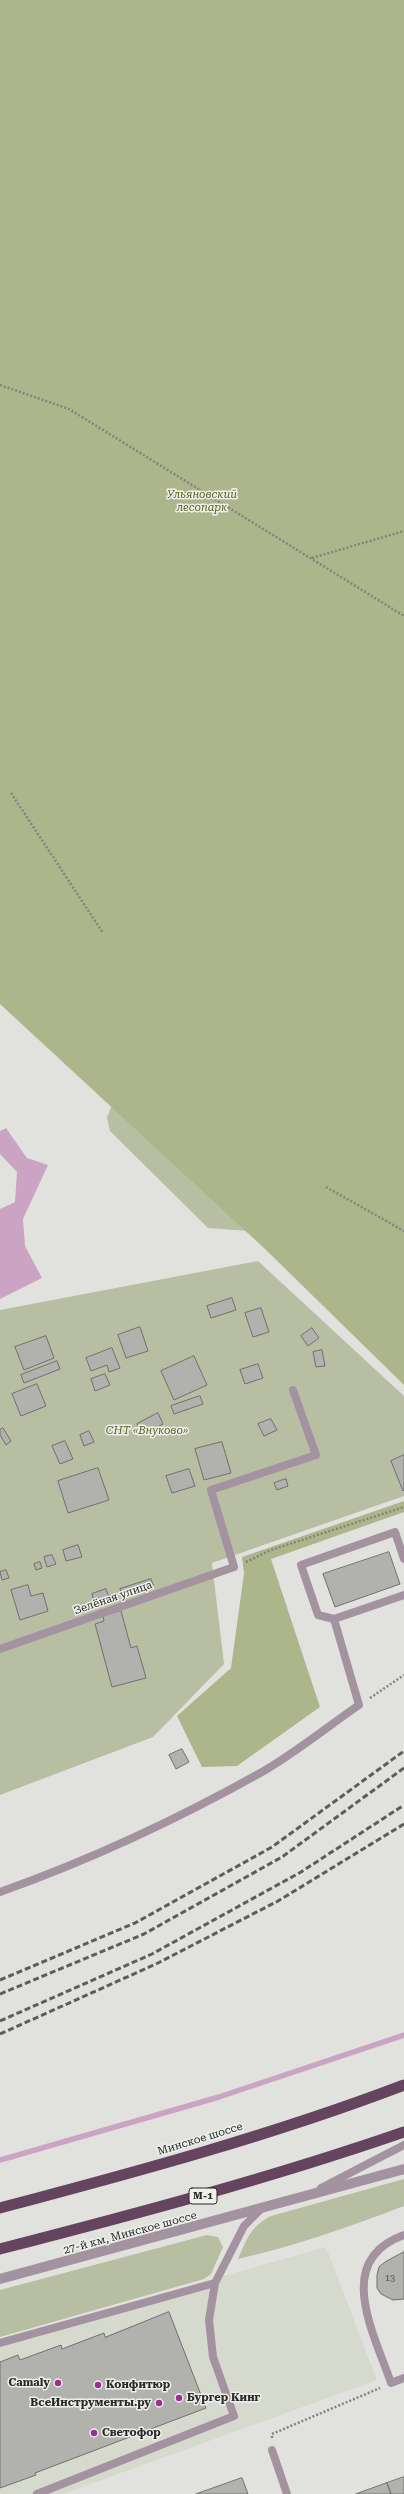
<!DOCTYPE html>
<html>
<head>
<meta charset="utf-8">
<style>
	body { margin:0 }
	canvas { display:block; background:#e1e2dd }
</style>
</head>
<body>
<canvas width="404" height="2494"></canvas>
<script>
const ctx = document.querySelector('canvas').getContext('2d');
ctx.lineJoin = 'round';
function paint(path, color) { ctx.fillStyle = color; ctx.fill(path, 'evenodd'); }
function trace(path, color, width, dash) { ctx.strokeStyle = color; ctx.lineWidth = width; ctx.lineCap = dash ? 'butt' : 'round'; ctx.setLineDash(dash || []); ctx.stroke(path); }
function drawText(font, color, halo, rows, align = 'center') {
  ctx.font = font + ' "Roboto Serif",serif'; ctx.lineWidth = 3; ctx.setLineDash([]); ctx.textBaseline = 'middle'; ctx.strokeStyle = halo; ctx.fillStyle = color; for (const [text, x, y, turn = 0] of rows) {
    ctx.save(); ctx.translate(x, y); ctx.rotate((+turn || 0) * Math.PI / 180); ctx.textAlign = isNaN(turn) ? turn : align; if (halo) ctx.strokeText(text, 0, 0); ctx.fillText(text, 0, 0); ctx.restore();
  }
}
const built = new Path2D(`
	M326 2247 377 2380 63 2494H0V2339Z`);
const green = new Path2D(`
	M115 1096 262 1232 208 1228 110 1131 107 1118Z
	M258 1261 404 1396V1496L212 1563 224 1664 153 1737 0 1795V1310Z
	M404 2179V2206C349 2227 295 2246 238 2259 247 2239 250 2227 271 2216Z
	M207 2235 218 2237 223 2247 211 2274 204 2279 0 2337V2290Z`);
const forest = new Path2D(`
	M0 0H404V1385L264 1248 0 1004Z
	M404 1501V1512L271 1559 320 1707 237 1766 202 1767 177 1716 231 1668 244 1573 242 1557Z`);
const water = new Path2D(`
	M6 1128 27 1158 48 1165 23 1219 25 1246 42 1278 0 1299V1209L15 1202 17 1172 0 1154V1131Z`);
const stream = new Path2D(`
	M0 2160 219 2097 404 2035`);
const building = new Path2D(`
	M232 1298 236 1310 211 1318 207 1306Z
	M261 1308 269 1332 253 1337 245 1313Z
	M140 1327 148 1351 126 1358 118 1335Z
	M312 1328 319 1338 308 1346 301 1336Z
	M46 1336 54 1358 24 1370 15 1347Z
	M112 1348 120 1368 109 1372 107 1365 91 1371 86 1358Z
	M322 1350 325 1366 316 1367 313 1352Z
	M194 1356 207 1385 174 1400 161 1371Z
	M57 1361 60 1369 24 1383 21 1375Z
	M258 1364 263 1378 245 1384 240 1370Z
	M105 1374 110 1385 95 1391 91 1379Z
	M37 1384 46 1406 21 1416 12 1394Z
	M200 1396 203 1404 174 1414 171 1406Z
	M158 1413 163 1424 143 1435 137 1424Z
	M271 1419 277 1430 264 1436 258 1424Z
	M3 1428 11 1441 6 1445 0 1435V1430Z
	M89 1431 94 1442 84 1446 80 1435Z
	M65 1441 73 1459 60 1464 52 1446Z
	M222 1442 231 1473 204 1480 195 1449Z
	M404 1455V1490L403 1491 391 1461Z
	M98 1468 109 1500 68 1513 58 1481Z
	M189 1469 195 1486 172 1493 166 1476Z
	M286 1479 288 1486 277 1490 274 1483Z
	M78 1545 82 1557 66 1561 63 1550Z
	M389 1552 400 1584 335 1607 323 1574Z
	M52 1555 56 1564 47 1567 44 1557Z
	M40 1562 42 1568 36 1570 34 1564Z
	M6 1570 9 1578 2 1580 0 1572Z
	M151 1579 154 1587 122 1597 120 1589Z
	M28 1585 31 1596 43 1593 48 1611 20 1620 11 1590Z
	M106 1589 110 1600 95 1605 92 1594Z
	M121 1611 131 1648 137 1646 146 1678 112 1687 95 1624 104 1621 103 1616Z
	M182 1749 189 1762 176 1769 169 1755Z
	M404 2252V2299L393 2300 381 2294 377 2288V2275L379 2267 385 2262Z
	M169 2312 206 2408 35 2473 36 2475 0 2488V2362L18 2355 20 2360 61 2345 62 2349 104 2333 105 2337Z
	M404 2477V2494H391L387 2483Z
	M242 2478 248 2494H196Z
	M387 2483 391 2494H356Z`);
const path = new Path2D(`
	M0 385 69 409 404 616
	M312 558 404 531
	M11 793 103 933
	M326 1187 404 1231
	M246 1562 271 1550 404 1507
	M370 1698 404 1675
	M272 2438V2434L380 2388`);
const service = new Path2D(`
	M404 1559 395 1532 301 1565 318 1615 334 1619 404 1595
	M0 1649 234 1567 211 1490 316 1455 293 1390
	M0 1892C90 1860 178 1819 262 1772 295 1753 327 1727 359 1705L334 1619
	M321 2188 404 2145
	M404 2235C333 2260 374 2333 391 2383L404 2378
	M0 2343 215 2283
	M272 2450 287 2494
	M37 2494 234 2416 213 2357 209 2320 215 2283 244 2226 261 2209`);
const minor = new Path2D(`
	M0 2279 404 2169`);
const trunk = new Path2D(`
	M0 2208C136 2172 273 2135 404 2085
	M0 2249C136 2214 271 2178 404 2132`);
const rail = new Path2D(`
	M0 1980 135 1923 272 1847 404 1751
	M0 1994 144 1934 282 1857 404 1768
	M0 2021 152 1954 301 1872 404 1805
	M0 2034 156 1964 278 1901 404 1824`);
const markers = [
	[58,2383,4,"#9d308f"],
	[98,2385,4,"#9d308f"],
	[179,2398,4,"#9d308f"],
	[159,2403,4,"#9d308f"],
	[94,2433,4,"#9d308f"]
];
const numberNames = [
	["13",390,2278]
];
const shields = [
	[203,2196,28]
];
const shieldNames = [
	["М-1",203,2196]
];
const parkNames = [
	["Ульяновский",202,495],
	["лесопарк",202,508],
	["СНТ «Внуково»",147,1431]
];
const streetNames = [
	["Зелёная улица",113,1598,-19],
	["Минское шоссе",200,2139,-17],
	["27-й км, Минское шоссе",130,2233,-15]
];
const poiNames = [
	["Camaly",50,2383,"right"],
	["Конфитюр",106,2385],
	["Бургер Кинг",187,2398],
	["ВсеИнструменты.ру",151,2403,"right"],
	["Светофор",102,2433]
];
paint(built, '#d6d9cd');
paint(green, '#b8bea1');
paint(forest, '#adb68a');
paint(water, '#cba4c3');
trace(stream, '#cba4c3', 5.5);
paint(building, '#b1b2ad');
trace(building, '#70716d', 1);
trace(path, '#828380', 2.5, [2, 2]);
trace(service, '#a3929f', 8);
trace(minor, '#a3929f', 10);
trace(trunk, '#64445e', 11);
trace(rail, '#5d5d5b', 3, [6, 3]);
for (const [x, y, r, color] of markers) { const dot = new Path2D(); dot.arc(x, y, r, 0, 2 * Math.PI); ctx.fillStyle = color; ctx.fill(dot); trace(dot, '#eef0eb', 1.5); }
drawText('9px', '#4b4b49', null, numberNames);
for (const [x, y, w] of shields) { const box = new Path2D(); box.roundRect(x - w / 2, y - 8, w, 16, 3); ctx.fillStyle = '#eef0eb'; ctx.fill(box); trace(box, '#292928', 1); }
drawText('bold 10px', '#292928', null, shieldNames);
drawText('italic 11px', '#545e19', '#eef0eb', parkNames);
drawText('11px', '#292928', '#eef0eb', streetNames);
drawText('bold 11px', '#292928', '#eef0eb', poiNames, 'left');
</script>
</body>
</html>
